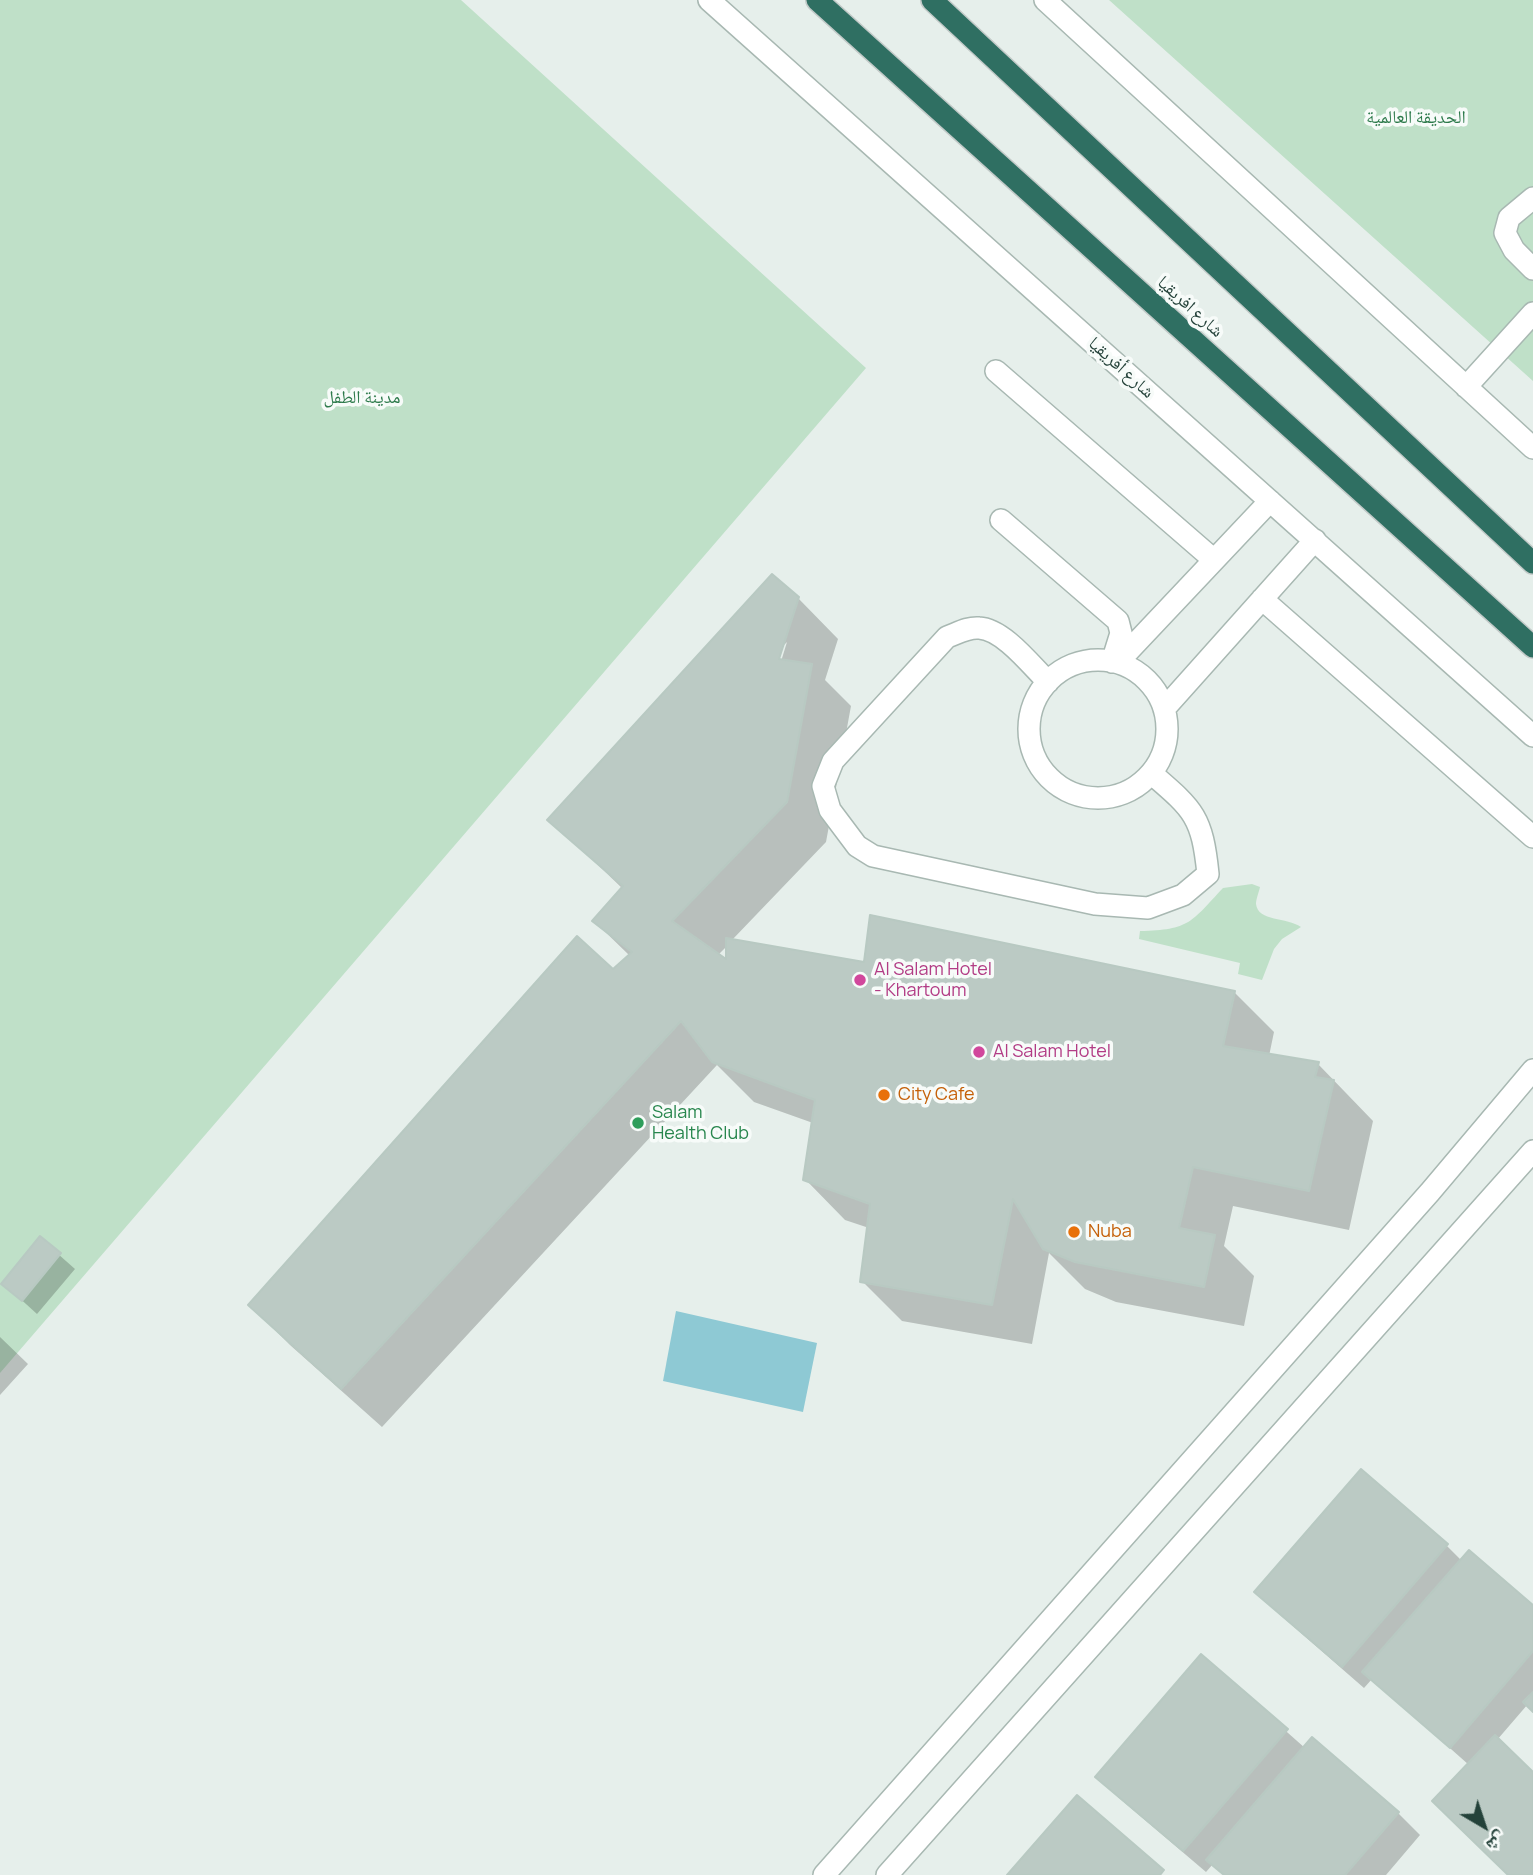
<!DOCTYPE html>
<html>
<head>
<meta charset="utf-8">
<style>
	body { margin:0 }
	#map { position:relative; width:1533px; height:1875px; overflow:hidden; background:#e6efeb; font-family:Manrope,"Noto Naskh Arabic",sans-serif }
	canvas { display:block }
	.north { position:absolute; left:1449px; top:1791px; width:70px; height:70px; -webkit-text-stroke:5px #f7fbf9; paint-order:stroke; rotate:141deg; font-size:19px; font-weight:700; line-height:28px; text-align:center; color:#24423a }
	.north::after { content:''; display:block; margin:auto; width:24px; height:32px; background:#24423a; clip-path:polygon(50% 0,100% 100%,50% 72%,0 100%) }
</style>
</head>
<body>
<div id="map">
<canvas width="1533" height="1875"></canvas>
<div class="north">ش</div>
</div>
<script>
const ctx = document.querySelector('canvas').getContext('2d');
ctx.lineJoin = 'round';
function paint(path, color) { ctx.fillStyle = color; ctx.fill(path, 'evenodd'); }
function trace(path, color, width, dash) { ctx.strokeStyle = color; ctx.lineWidth = width; ctx.lineCap = dash ? 'butt' : 'round'; ctx.setLineDash(dash || []); ctx.stroke(path); }
function drawText(font, color, halo, rows, align = 'center') {
  ctx.font = font + ' Manrope,"Noto Naskh Arabic",sans-serif'; ctx.lineWidth = 7; ctx.setLineDash([]); ctx.textBaseline = 'middle'; ctx.strokeStyle = halo; ctx.fillStyle = color; for (const [text, x, y, turn = 0] of rows) {
    ctx.save(); ctx.translate(x, y); ctx.rotate((+turn || 0) * Math.PI / 180); ctx.textAlign = isNaN(turn) ? turn : align; if (halo) ctx.strokeText(text, 0, 0); ctx.fillText(text, 0, 0); ctx.restore();
  }
}
const green = new Path2D(`
	M0 0H461L866 368 0 1373Z
	M1109 0H1533V381Z
	M1252 884 1260 887C1259 892 1256 899 1256 904 1258 922 1287 917 1301 927L1282 939 1274 949 1262 980 1238 974 1240 963 1139 939 1140 931C1190 930 1191 922 1223 888Z`);
const water = new Path2D(`
	M676 1311 817 1343 803 1412 663 1381Z`);
const shadow = new Path2D(`
	M798 598 838 639 825 680 851 706 826 842 732 940 866 964 1234 992 1274 1032 1269 1056 1318 1064 1373 1121 1349 1230 1233 1206 1224 1246 1254 1276 1244 1326 1116 1302 1085 1289 1049 1253 1032 1344 902 1321 862 1281 869 1228 845 1220 805 1179 813 1123 754 1102 717 1065 382 1427 290 1345 250 1305 630 956 594 921 623 889 550 819ZM787 642 779 668 775 667 781 648ZM728 945V962L718 955Z
	M40 1238 75 1269 37 1314 4 1284Z
	M0 1337 28 1364 0 1395Z
	M1447 1546 1461 1560 1533 1607V1710L1528 1704 1497 1740 1533 1774V1875H1510L1469 1765 1372 1679 1364 1688 1279 1614 1257 1592Z
	M1201 1656 1305 1748 1312 1739 1398 1813 1420 1835 1386 1875H1224L1213 1864 1206 1872 1119 1798 1097 1777Z`);
const building = new Path2D(`
	M772 574 799 597 779 659 812 664 787 802 672 921 726 959V938L864 962 870 915 1235 991 1223 1046 1319 1062 1315 1077 1334 1080 1309 1191 1193 1167 1179 1228 1215 1235 1204 1287 1075 1262 1043 1249 1013 1199 992 1305 860 1282 870 1204 803 1180 815 1100 712 1062 681 1021 341 1389 248 1305 577 936 613 969 632 952 592 921 623 886 547 820Z
	M40 1236 61 1253 22 1301 1 1284Z
	M1361 1469 1448 1544 1342 1667 1254 1592Z
	M1469 1550 1533 1605V1651L1450 1748 1362 1672Z
	M1201 1654 1288 1729 1183 1851 1095 1777Z
	M1533 1692V1712L1523 1702Z
	M1495 1735 1533 1772V1875H1508L1432 1801Z
	M1312 1737 1399 1812 1345 1875H1224L1206 1860Z
	M1077 1795 1164 1870 1160 1875H1007Z`);
const minor = new Path2D(`
	M709 0 1533 736
	M1045 0 1533 448
	M1533 198 1509 218 1505 233 1514 250 1533 269
	M996 371 1214 560
	M1466 387 1533 313
	M1001 520 1118 621 1121 633 1112 662
	M1262 599 1533 837
	M1029 729a69 69 0 1 1 138 0a69 69 0 1 1-138 0Z
	M1118 662 1270 501
	M1048 682C1031 665 1003 629 979 628 968 627 958 633 947 637L833 761 823 786 830 810 857 846 873 856 1095 904 1148 908 1183 895 1208 874C1202 816 1194 810 1151 773
	M1164 709 1315 540
	M824 1875 1430 1192 1533 1070
	M887 1875 1533 1151`);
const highway = new Path2D(`
	M817 0 1533 647
	M932 0 1533 563`);
const markers = [
	[860,980,7,"#d1479c"],
	[979,1052,7,"#d1479c"],
	[884,1095,7,"#e8710a"],
	[638,1123,7,"#2e9e5b"],
	[1074,1232,7,"#e8710a"]
];
const parkNames = [
	["الحديقة العالمية",1416,118],
	["مدينة الطفل",362,398]
];
const streetNames = [
	["شارع افريقيا",1190,307,42],
	["شارع أفريقيا",1121,368,42]
];
const hotelNames = [
	["Al Salam Hotel",874,970],
	["- Khartoum",874,991],
	["Al Salam Hotel",993,1052]
];
const foodNames = [
	["City Cafe",898,1095],
	["Nuba",1088,1232]
];
const leisureNames = [
	["Salam",652,1113],
	["Health Club",652,1134]
];
paint(green, '#bfe0c8');
paint(water, '#8ec9d4');
paint(shadow, '#0003');
paint(building, '#bbcac4');
trace(building, '#b8c9c2', 2);
trace(minor, '#a8b8b2', 24);
trace(highway, '#c2cac8', 24);
trace(minor, '#fff', 21);
trace(highway, '#2f6f62', 21);
for (const [x, y, r, color] of markers) { const dot = new Path2D(); dot.arc(x, y, r, 0, 2 * Math.PI); ctx.fillStyle = color; ctx.fill(dot); trace(dot, '#f7fbf9', 2.5); }
drawText('18px', '#2d7a4b', '#f7fbf9', parkNames);
drawText('18px', '#24423a', '#f7fbf9', streetNames);
drawText('18px', '#b23c85', '#f7fbf9', hotelNames, 'left');
drawText('18px', '#c56008', '#f7fbf9', foodNames, 'left');
drawText('18px', '#27864d', '#f7fbf9', leisureNames, 'left');
</script>
</body>
</html>
